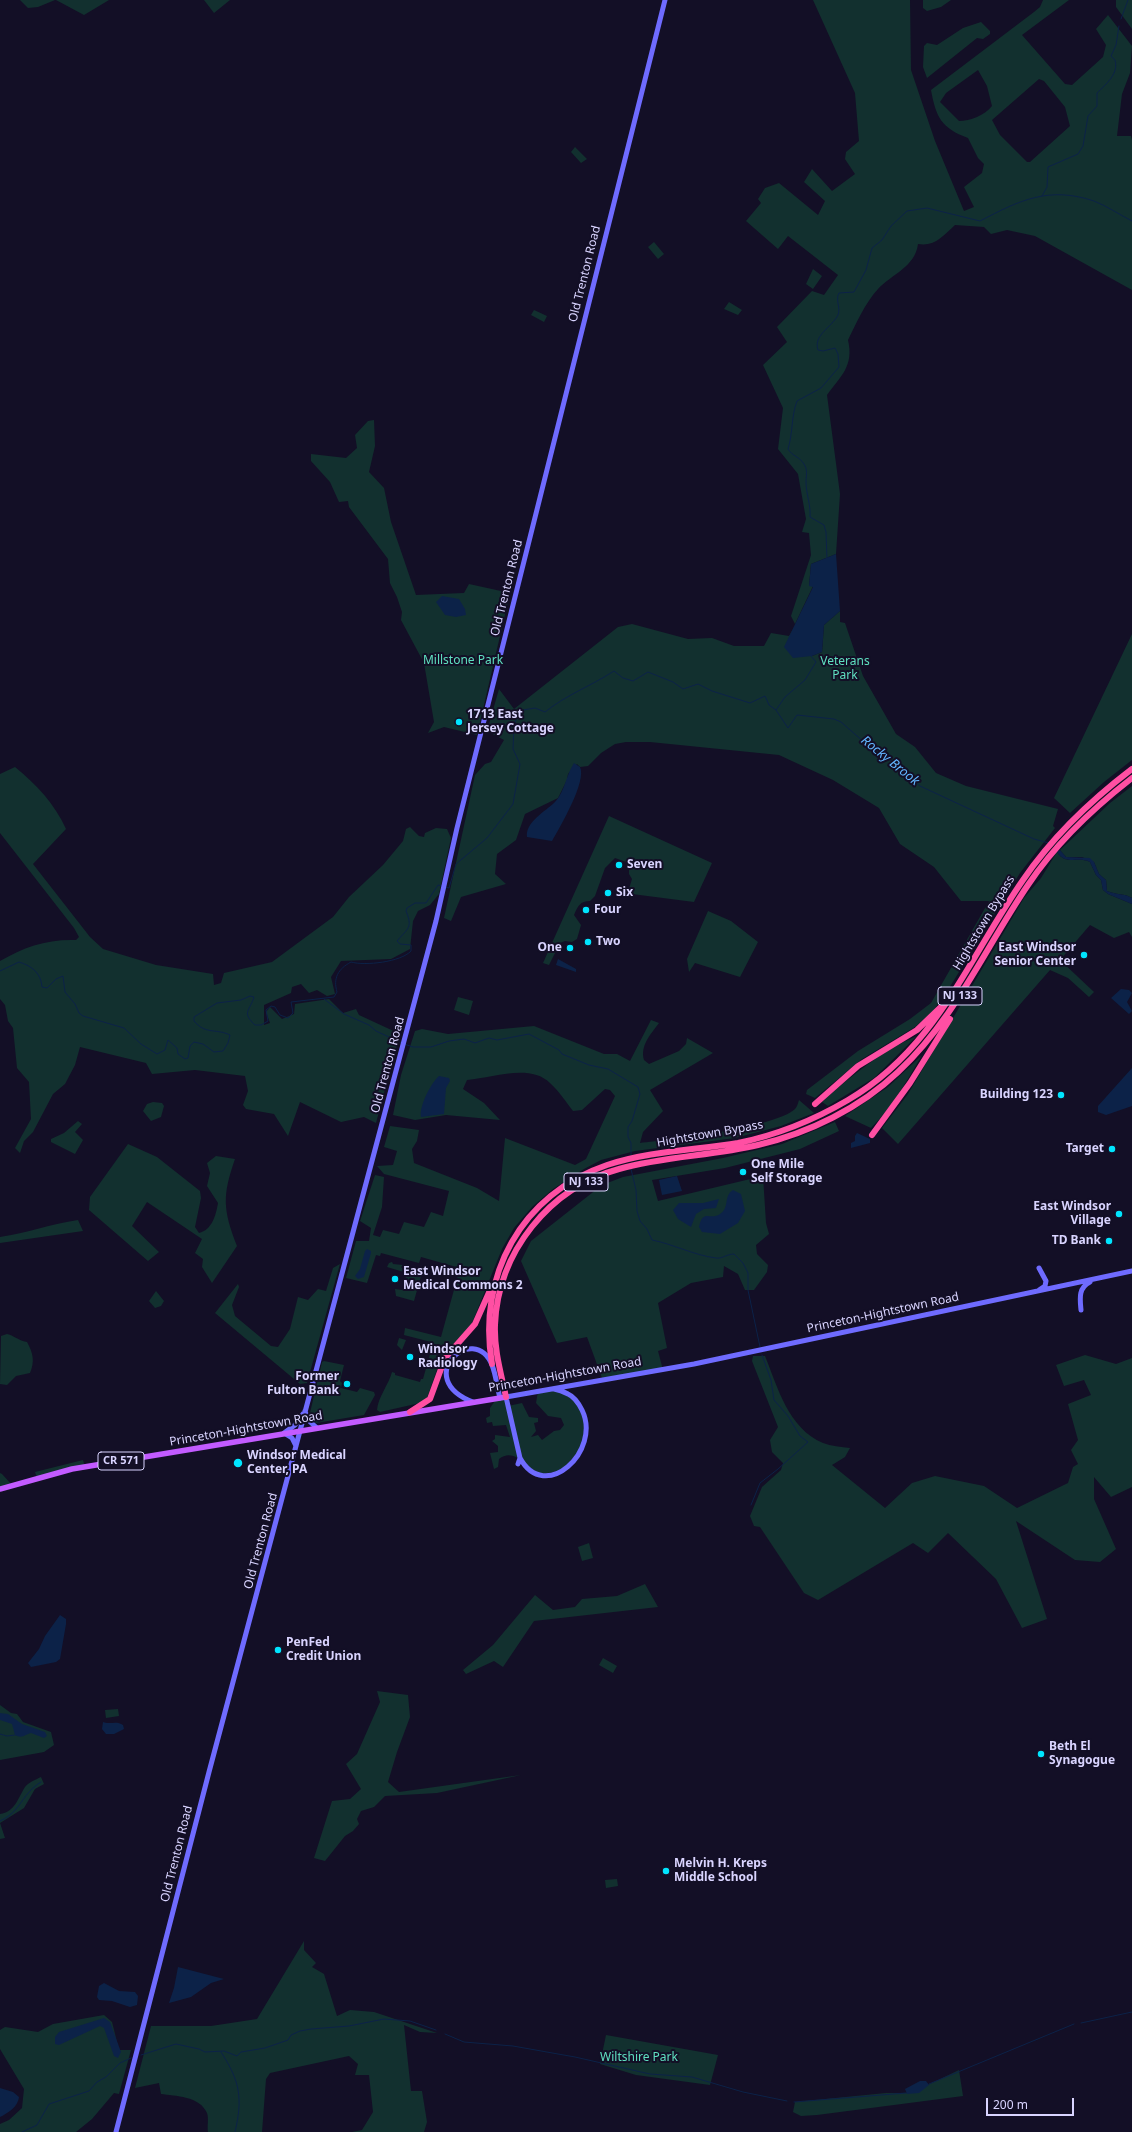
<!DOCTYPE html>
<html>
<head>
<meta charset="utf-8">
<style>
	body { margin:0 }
	#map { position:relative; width:1132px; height:2132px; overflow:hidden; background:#130f26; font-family:"Noto Sans",sans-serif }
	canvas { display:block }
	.scale { position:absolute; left:986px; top:2098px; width:88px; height:18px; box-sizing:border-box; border:2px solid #d9d4ff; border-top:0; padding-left:5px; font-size:12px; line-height:14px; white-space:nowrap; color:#d9d4ff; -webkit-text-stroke:3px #130f26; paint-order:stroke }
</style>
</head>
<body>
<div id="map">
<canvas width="1132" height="2132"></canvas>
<div class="scale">200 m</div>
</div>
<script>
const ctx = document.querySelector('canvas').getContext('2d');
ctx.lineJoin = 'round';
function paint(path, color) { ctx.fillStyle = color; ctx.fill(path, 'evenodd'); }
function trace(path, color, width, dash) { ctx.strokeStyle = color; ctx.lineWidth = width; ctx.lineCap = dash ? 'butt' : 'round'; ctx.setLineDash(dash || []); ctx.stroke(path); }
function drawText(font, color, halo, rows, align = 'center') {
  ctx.font = font + ' "Noto Sans",sans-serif'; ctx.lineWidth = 4; ctx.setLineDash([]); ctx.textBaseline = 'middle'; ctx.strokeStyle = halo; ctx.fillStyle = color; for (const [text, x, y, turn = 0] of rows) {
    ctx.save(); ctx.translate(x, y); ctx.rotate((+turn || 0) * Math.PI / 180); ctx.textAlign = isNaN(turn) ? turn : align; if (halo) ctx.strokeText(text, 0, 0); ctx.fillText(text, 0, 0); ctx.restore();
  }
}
const green = new Path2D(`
	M20 0H55L38 7 28 8Z
	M56 0H109L84 15Z
	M204 0H230L214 13Z
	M813 0H910L911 70 935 141 964 211 974 207 964 187 982 173 984 164 978 158 968 138C941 128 936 117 931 90L1034 12 1040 7 1043 0H1069L1022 35 1065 84 1072 85 1103 57 1106 45 1096 29 1108 15 1132 46 1130 73 1122 94 1117 136H1131L1132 140V290L1035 236 1007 230 991 234 984 227 955 225C944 235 935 247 918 244 915 267 892 274 878 289 865 303 856 324 848 340 854 366 841 376 827 395L840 494 836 554 811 564 809 586H813L795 624 791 616 811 555 809 533 802 532 806 519 798 474 778 449 783 408 763 365 787 342 777 327 812 291 824 295 838 275 788 236 778 249 746 221 761 203 758 199 765 188 779 183 818 215 825 201 804 182 812 169 832 191 855 174 845 159 846 152 859 141 855 93ZM978 70 987 86 992 106C985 115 970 121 959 121L940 102 946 93ZM1039 79 1044 81 1065 107 1070 126 1030 162H1027L1000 135 992 120Z
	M923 0H951L941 7 927 11 923 8Z
	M1116 0H1132V29L1116 7Z
	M981 22 990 31V34L983 39 977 38 927 78 923 67 924 46 927 43 937 45 963 28Z
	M575 147 587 159 581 163 571 152Z
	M654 242 664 254 658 259 648 247Z
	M813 269 822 276 813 289 806 284Z
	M729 302 742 310 738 315 724 309Z
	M534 310 547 316 544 322 531 315Z
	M374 420 375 446 369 472 384 488 391 522 416 595 464 593 469 584 510 593 477 735 444 727 428 733 434 722 424 663 401 620 402 612 397 597 390 583 388 559 349 507 348 501 339 502 330 482 311 461V454L346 458 357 448 355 435 368 421Z
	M840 611V622L845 623 863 676 896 734 915 747 936 773 966 786 1058 809 1053 826 1055 828 1020 873 951 985 933 1011 915 1027 862 1059 815 1098 806 1094 807 1090 858 1051 910 1019 931 1003 989 901H961L934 867 900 844 879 808 833 780 779 755 650 742H626L615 744 601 753 588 766 580 767 577 764 568 774 567 780 558 798 525 814 516 840 497 854 495 874 506 884 461 897 451 921 444 918 475 775 485 764 491 762 504 740 487 731 499 689 514 709 618 627 632 624 688 639 712 638 734 646H764L771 633 789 636 793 629 785 647 812 656 822 652 824 625Z
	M1132 634V760L1104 782 1070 813 1054 798Z
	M15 767C37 785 54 803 66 829L33 864 90 937 103 949 156 965 213 974 214 985 221 983 224 973 272 962 333 917 349 897 383 865 403 841 406 829 410 827 419 836 424 837 425 833 436 828 447 829 451 838 439 894 430 905 418 911 413 921 410 949 391 959 341 961 331 977 335 994 327 996 317 990 309 993 301 984 292 987 291 993 264 1005V1025L270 1023 266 1012 270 1007 282 1019 294 1014 295 1004 329 999 343 1013 356 1009 359 1015 400 1034 376 1123 364 1117 341 1122 300 1102 288 1136 274 1114 246 1109 243 1105 248 1091 245 1076 195 1070 152 1074 146 1063 80 1047 75 1065 65 1084 53 1094 33 1132 24 1141 20 1153 15 1148 31 1119 29 1082 17 1068 13 1028 8 1021 5 1005 0 999V961C24 947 47 939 76 940L79 937 74 928 0 833V774Z
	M1132 786V898C1124 893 1116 895 1107 891L1106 880 1099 874 1094 862 1082 857H1066L1060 850 1110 803Z
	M609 816 712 863 694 902 632 894 628 892 632 879 629 874V863L615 858 605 868 595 896 590 901C580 901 578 906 574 915L581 925 577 939 572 942 565 941 560 943 549 965 543 963Z
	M1057 852C1066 866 1078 856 1090 862L1096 875 1101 880 1103 890 1108 894 1132 904V937L1129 932 1114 938 1090 925 1060 960 1094 992 1089 997 1068 978 1050 970 898 1144 882 1128 908 1094 1024 898 1041 878Z
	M708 911 731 921 758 942 740 977 695 963 689 972 687 959Z
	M458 997 473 1001 469 1015 454 1010Z
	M651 1020 659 1023C650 1035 640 1046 644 1060L649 1064 679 1051 686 1044 687 1038 713 1053 650 1090 663 1111 643 1132 640 1143C672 1139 774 1128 795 1109 797 1107 798 1103 799 1100L814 1113 781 1126 735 1138 635 1151 601 1160 584 1169 553 1189 532 1207 514 1228 502 1249 472 1323 441 1358 427 1398 420 1403 380 1412 377 1410C378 1397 389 1384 392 1372L395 1373V1375L420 1382 421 1379H423L432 1347 430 1346 431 1342 404 1335 405 1328 441 1337 460 1268 421 1257 419 1263 415 1262 381 1253 380 1256 376 1255 367 1283 346 1278 356 1241H369L371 1228 360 1221 375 1175 384 1177 382 1207 373 1235 380 1237 383 1230 399 1234 404 1222 424 1227 431 1212 443 1216 449 1191 384 1174 377 1166 393 1165 397 1151 384 1147 390 1126 419 1130 417 1141 412 1149 414 1163 477 1188 499 1201 505 1138 575 1165 586 1159 615 1096 610 1090 605 1089 582 1110 573 1111C566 1102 559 1091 550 1083 530 1063 492 1078 467 1080L463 1089 484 1103 500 1120 446 1115 415 1120 393 1115 401 1075 415 1031 422 1029 448 1034 534 1026 604 1054H617L630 1061Z
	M917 1036 874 1078 828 1106 822 1102C851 1076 881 1051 917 1036Z
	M922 1055C907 1081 892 1107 871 1128L845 1116 888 1087Z
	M153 1102 162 1103 164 1106 161 1117 151 1121 143 1111 147 1104Z
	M78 1121 82 1124 75 1132 83 1140 75 1154 51 1142V1139L64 1133Z
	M835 1122 839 1131 800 1149 725 1168 652 1180 658 1201 763 1176 766 1223 769 1234 756 1245 757 1254 768 1265 767 1272 754 1290H745L738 1274 724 1266 723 1277 691 1283 658 1303 667 1348 658 1351 663 1370 602 1378 587 1337 557 1343 521 1261 531 1241 602 1185 623 1177 723 1158 782 1144Z
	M128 1144 157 1157 200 1191 201 1198 195 1227 199 1233C212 1230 216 1215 218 1203L207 1186 210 1173 207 1163 216 1156 235 1159C222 1196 223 1210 237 1246L212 1283 202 1267 203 1259 195 1253 202 1239 147 1202 132 1226 159 1252 148 1261 89 1210 90 1197Z
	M78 1220 83 1231 0 1243V1237C27 1233 51 1224 78 1220Z
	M392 1262 393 1264 403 1265 401 1267 403 1269 405 1268 407 1271 413 1268 420 1270 421 1276 414 1301 396 1296 395 1289 402 1290 407 1273 387 1267 389 1263Z
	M340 1264 307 1383 300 1384 215 1313 238 1284 239 1287 232 1305 235 1316 271 1346 278 1347 290 1329 298 1297 308 1300 318 1289 326 1291 333 1268Z
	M156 1291 164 1301 161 1306 155 1308 149 1301Z
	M7 1334C15 1336 17 1340 27 1342 33 1353 35 1361 30 1373L16 1376 7 1385 0 1384 1 1336Z
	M399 1338 406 1340 402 1350 397 1345Z
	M1085 1355 1116 1364 1132 1358V1487L1111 1497 1094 1477V1499L1116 1549 1100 1562 1075 1560 1016 1521 1047 1619 1022 1628 996 1579 948 1533 928 1553 913 1543 818 1600 804 1593 760 1527 754 1526 750 1516 762 1487 781 1470 783 1463 772 1452 770 1440 778 1427 752 1361 753 1356H765C778 1388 788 1428 823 1443 831 1446 841 1447 850 1448L845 1457 832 1465 885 1508 912 1483 935 1476 984 1486 1017 1508 1068 1483 1073 1467 1078 1464 1071 1450 1078 1440 1068 1404 1091 1395 1084 1380 1064 1386 1056 1365Z
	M324 1361 344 1365 340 1381 342 1383 341 1388 357 1392 360 1388 374 1392 375 1395 364 1415 316 1423 312 1422 309 1417 322 1362Z
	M553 1389C585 1399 584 1413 585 1443L563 1470 538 1475C528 1466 513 1447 499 1459L498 1467 494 1469 490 1453 498 1452V1446L492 1441 495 1439V1435L510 1437 506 1425 493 1426 492 1422 487 1423 486 1418 490 1416V1408L497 1398 506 1397 508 1406 522 1403 529 1417 538 1418V1422L534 1423 536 1431 531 1437 538 1435 542 1440 554 1431 560 1430 564 1425 561 1418 548 1416 536 1403 538 1391Z
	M83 1460 85 1467 37 1478 35 1472Z
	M0 1473 2 1474 12 1485 0 1489Z
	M589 1543 593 1558 582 1561 578 1547Z
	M645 1584 658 1607 534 1621 503 1667 494 1661 466 1674 463 1670 493 1645 535 1595 553 1610 575 1607 582 1599 617 1596Z
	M603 1658 617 1666 613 1673 599 1665Z
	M377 1691 408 1695 410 1717 397 1752 388 1782 399 1792 521 1775 437 1793 385 1796 374 1807 361 1811 357 1819 359 1824 353 1831 345 1836 325 1861 314 1858 332 1801 350 1799 361 1789 346 1764 357 1754 380 1702Z
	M0 1705 11 1713 17 1714 23 1722 51 1732 54 1745 44 1752 0 1760Z
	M118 1709 119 1716 106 1718 105 1710Z
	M41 1777 44 1784 35 1789 24 1808 0 1823 5 1838 0 1839V1814C15 1812 18 1798 25 1787 29 1782 35 1780 41 1777Z
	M617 1879 618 1886 606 1888 605 1880Z
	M304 1941V1950L316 1963 312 1967 324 1974 337 2016 350 2010 374 2012 437 2033 420 2032 404 2025 411 2091H422L427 2122 424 2132H352L362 2130 373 2112 369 2075H355L358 2064 349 2056 270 2073 266 2079 262 2132H208C207 2126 209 2118 207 2113 200 2096 175 2096 161 2094L159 2083 135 2088 151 2026H211L257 2019Z
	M104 2015 112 2022 119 2050H131L119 2094 114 2093 92 2119 76 2132H0V2124L9 2120 22 2108 24 2089 0 2049V2030L5 2027 38 2032 53 2024Z
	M606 2035 718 2055 710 2085 636 2075 600 2064Z
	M959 2070 963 2096 817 2115 801 2116 793 2112 795 2102 886 2093H911Z`);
const water = new Path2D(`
	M836 554 840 611 824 625 822 652 812 656 793 658 784 647 813 587 809 586 811 564Z
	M442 596 459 599 465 609 466 615 456 617 445 615 436 602Z
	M574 763 580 767C587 781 560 827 552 841L527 837C525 822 546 811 555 802 565 791 566 775 574 763Z
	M1060 850 1066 857 1090 858 1094 862 1099 874 1106 880 1107 891C1116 895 1124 893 1132 898V904L1108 894 1103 890 1101 880 1096 875 1090 862C1078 856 1066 866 1057 852Z
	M558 959 576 969V972L556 965Z
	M1121 989 1129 990 1132 993 1127 1002 1132 1011 1129 1014 1111 998Z
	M1132 1068V1106L1106 1115 1098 1112V1106Z
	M439 1076 449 1078 450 1081 446 1088 444 1114 421 1117C419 1106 431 1083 439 1076Z
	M857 1133 870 1139V1143L851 1148V1143L855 1141V1136Z
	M677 1176 682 1191 662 1195 659 1180Z
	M733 1190 741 1194 745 1211 738 1223 720 1234 702 1232 699 1227C703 1208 710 1221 720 1214 730 1208 723 1196 733 1190Z
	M719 1199 716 1208 704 1209 696 1214 691 1227 678 1219 673 1210 679 1203H703Z
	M367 1249 371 1251V1253L364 1277 358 1279 355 1276 360 1269 365 1251Z
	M60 1615 66 1619V1624L60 1659 56 1662 31 1667 28 1663 39 1649 45 1636Z
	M0 1713 8 1714 22 1724 45 1732 47 1736 44 1738 31 1733C24 1735 22 1739 15 1735L12 1724 0 1720Z
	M103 1722C110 1725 116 1720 123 1725L124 1729 114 1734H106L102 1729Z
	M178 1967 224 1979 211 1983 191 1997 169 2003 174 1988Z
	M104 1983 119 1991 135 1992 138 1996 137 2005 130 2007 112 2001 99 2000 97 1997 99 1986Z
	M104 2018 110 2022 121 2052 118 2058 114 2056 104 2028 100 2026 59 2045 55 2044V2037L59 2032Z
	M920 2081H926L929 2085 919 2093 907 2094 905 2089Z
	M0 2088 13 2092 19 2097C18 2107 8 2113 0 2117Z`);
const stream = new Path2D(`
	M1121 19 1128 0
	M1042 196 1047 187 1048 167 1078 154 1083 146 1088 116 1097 106V93C1106 84 1119 74 1115 60L1111 56 1116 45 1119 26
	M827 559 826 532 824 525 810 517C811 505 806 494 806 482 806 475 808 470 804 464 800 457 792 456 788 449 793 433 791 417 797 401L821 388 839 367 838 354 835 348 823 351 818 350C813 335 832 327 838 315 841 308 835 300 839 293L854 292 866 270 872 248 882 240 891 226 907 211 927 208 980 221C1020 200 1049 186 1094 201 1107 206 1120 215 1132 221
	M776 710 788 728 797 715 834 719 841 722 865 743 882 753 920 786 1034 839 1049 843
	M445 887 449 888 456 864 487 838 513 804 520 764 513 749 514 726 518 714 523 710 535 708 545 712C566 695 591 686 614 671L623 678 633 681 648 672 673 682 683 689 698 684 712 691 750 703 765 696 769 705 776 710 785 697 805 680 816 662 811 656
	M0 971 19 962C32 966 41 973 42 987L47 988 56 979 63 976 65 992 75 1004 79 1013 83 1016 124 1028 141 1044 157 1054 165 1050 168 1040 177 1048 178 1054 185 1059 188 1058 190 1046 194 1042 203 1044 214 1052 223 1051 228 1043 230 1035C215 1028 206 1035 194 1021V1017L217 1003 241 1000 250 996 254 997C250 1011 241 1012 255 1025H261L268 1021 266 1010 271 1006 275 1007 280 1015 288 1018 293 1013 291 1002 334 997 337 992C333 978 338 969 351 962 365 966 401 962 411 951V945L400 944 397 941C408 928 413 928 406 911L407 908 415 903H426L438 885 442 886
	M324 999 344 1014 369 1025 376 1031 402 1043
	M404 1044 413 1047H431L449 1041 464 1039 475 1043 489 1038 497 1040 529 1034 559 1050 562 1054 589 1065 608 1069 638 1087 640 1094 632 1121 628 1127V1137L631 1143V1155
	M631 1169 636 1190 637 1211 640 1221 647 1229 652 1240C673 1244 693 1255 716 1258 722 1259 727 1254 734 1254L743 1263 748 1273V1290L760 1347
	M751 1505 760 1483 778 1469 808 1442 800 1436 788 1416 774 1400 771 1380 762 1355
	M0 1734 7 1736 15 1735
	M0 1821C22 1811 21 1794 41 1782
	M1081 2023 1132 2012
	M445 2034 464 2042 513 2046 575 2057 650 2074 692 2077 743 2092 787 2101
	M221 2052C240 2081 243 2098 235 2132
	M141 2055 176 2044 199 2049 205 2052 224 2051 237 2056 241 2052 265 2048 288 2040 291 2035 300 2031 311 2029 349 2026 384 2019 410 2021 436 2030
	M929 2084 1074 2024
	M794 2102 906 2093
	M22 2132 37 2125 49 2104 89 2091 97 2082 106 2077 120 2063 131 2058`);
const secondary = new Path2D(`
	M1039 1268 1046 1281 1045 1286 1039 1290
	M1081 1310C1080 1299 1078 1288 1090 1282
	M473 1402C411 1378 474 1321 492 1365 496 1375 497 1387 500 1398
	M305 1411 308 1420 317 1428
	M296 1446 292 1438 284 1433 295 1425 303 1414
	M520 1458C545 1504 602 1451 582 1410 579 1404 575 1397 568 1394 564 1392 559 1390 554 1389
	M518 1464 520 1458 506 1397 694 1364 1132 1271
	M116 2132 209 1772 436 921 457 828 665 0`);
const primary = new Path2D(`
	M0 1489 72 1469 506 1397`);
const motorway = new Path2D(`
	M815 1104 858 1066 917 1030 943 1005
	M872 1135 910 1083 950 1019
	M492 1364C477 1276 521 1194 607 1165 649 1151 695 1150 738 1143 777 1135 814 1120 848 1100 936 1049 968 959 1023 880 1053 836 1090 801 1132 769
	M506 1397C501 1373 494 1350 495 1325 498 1252 549 1188 619 1169 664 1156 712 1156 758 1145 809 1133 860 1108 898 1072 955 1019 985 948 1028 885 1056 843 1092 809 1132 778
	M410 1412 430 1399 445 1358 475 1324 491 1288`);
const markers = [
	[459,722,4,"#00e5ff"],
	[619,865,4,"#00e5ff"],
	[608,893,4,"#00e5ff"],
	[586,910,4,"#00e5ff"],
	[588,942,4,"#00e5ff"],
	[570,948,4,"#00e5ff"],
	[1084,955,4,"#00e5ff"],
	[1061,1095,4,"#00e5ff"],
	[1112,1149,4,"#00e5ff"],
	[743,1172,4,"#00e5ff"],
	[1119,1214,4,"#00e5ff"],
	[1109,1241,4,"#00e5ff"],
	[395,1279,4,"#00e5ff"],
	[410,1357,4,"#00e5ff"],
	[347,1384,4,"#00e5ff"],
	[238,1463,5,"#00e5ff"],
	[278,1650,4,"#00e5ff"],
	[1041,1754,4,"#00e5ff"],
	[666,1871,4,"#00e5ff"]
];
const shields = [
	[960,996,44],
	[586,1182,44],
	[121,1461,46]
];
const shieldNames = [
	["NJ 133",960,996],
	["NJ 133",586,1182],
	["CR 571",121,1461]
];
const streetNames = [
	["Old Trenton Road",585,274,-76],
	["Old Trenton Road",507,588,-76],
	["Hightstown Bypass",984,923,-59],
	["Old Trenton Road",388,1065,-75],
	["Hightstown Bypass",710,1134,-10],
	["Princeton-Hightstown Road",883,1313,-12],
	["Princeton-Hightstown Road",565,1375,-10],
	["Princeton-Hightstown Road",246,1429,-10],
	["Old Trenton Road",261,1541,-75],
	["Old Trenton Road",177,1854,-76]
];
const parkNames = [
	["Millstone Park",463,661],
	["Veterans",845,662],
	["Park",845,676],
	["Wiltshire Park",639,2058]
];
const poiNames = [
	["1713 East",467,715],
	["Jersey Cottage",467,729],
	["Seven",627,865],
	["Six",616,893],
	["Four",594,910],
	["Two",596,942],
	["One",562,948,"right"],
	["East Windsor",1076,948,"right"],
	["Senior Center",1076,962,"right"],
	["Building 123",1053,1095,"right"],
	["Target",1104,1149,"right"],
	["One Mile",751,1165],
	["Self Storage",751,1179],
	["East Windsor",1111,1207,"right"],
	["Village",1111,1221,"right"],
	["TD Bank",1101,1241,"right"],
	["East Windsor",403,1272],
	["Medical Commons 2",403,1286],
	["Windsor",418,1350],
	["Radiology",418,1364],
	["Former",339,1377,"right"],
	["Fulton Bank",339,1391,"right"],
	["Windsor Medical",247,1456],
	["Center, PA",247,1470],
	["PenFed",286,1643],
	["Credit Union",286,1657],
	["Beth El",1049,1747],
	["Synagogue",1049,1761],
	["Melvin H. Kreps",674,1864],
	["Middle School",674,1878]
];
const waterNames = [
	["Rocky Brook",890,761,39]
];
paint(green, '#12302f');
paint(water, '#0c2248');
trace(stream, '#0c2248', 1);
trace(secondary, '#6f6bff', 5);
trace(primary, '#c25bff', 5.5);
trace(motorway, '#ff4fa3', 6);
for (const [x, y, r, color] of markers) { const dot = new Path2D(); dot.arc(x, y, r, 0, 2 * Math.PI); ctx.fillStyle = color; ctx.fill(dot); trace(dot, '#130f26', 1.5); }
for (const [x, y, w] of shields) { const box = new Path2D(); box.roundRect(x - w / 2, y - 9, w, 18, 3); ctx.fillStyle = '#130f26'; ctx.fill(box); trace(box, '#d9d4ff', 1); }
drawText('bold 11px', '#d9d4ff', null, shieldNames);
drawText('12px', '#d9d4ff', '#130f26', streetNames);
drawText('12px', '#5fe0c0', '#130f26', parkNames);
drawText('bold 12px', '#d9d4ff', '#130f26', poiNames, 'left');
drawText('italic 13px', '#62b6ff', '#130f26', waterNames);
</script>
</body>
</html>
